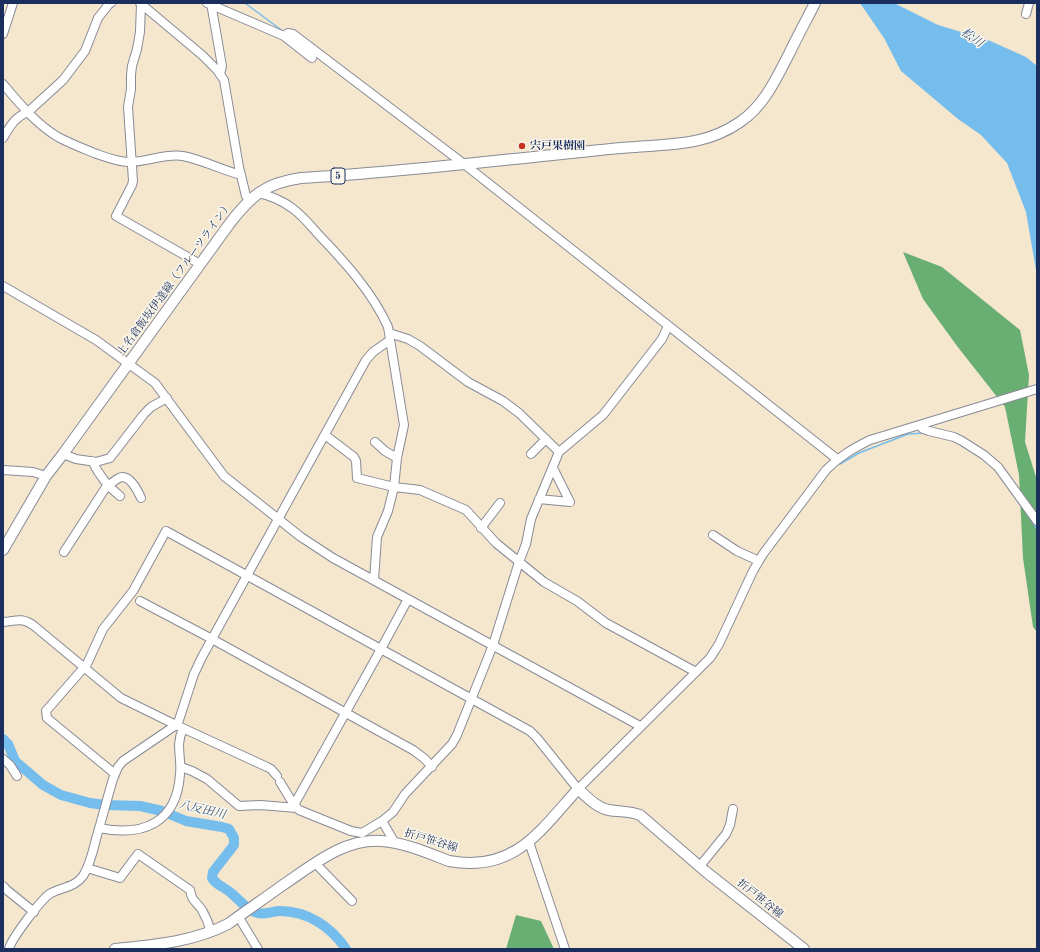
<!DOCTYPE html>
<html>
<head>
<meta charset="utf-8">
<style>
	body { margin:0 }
	#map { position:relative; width:1040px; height:952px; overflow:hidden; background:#f5e6ce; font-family:"Old Standard TT",serif }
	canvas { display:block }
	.frame { position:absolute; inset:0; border:4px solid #1b2f5e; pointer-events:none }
</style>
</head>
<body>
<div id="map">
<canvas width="1040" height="952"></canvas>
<div class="frame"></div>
</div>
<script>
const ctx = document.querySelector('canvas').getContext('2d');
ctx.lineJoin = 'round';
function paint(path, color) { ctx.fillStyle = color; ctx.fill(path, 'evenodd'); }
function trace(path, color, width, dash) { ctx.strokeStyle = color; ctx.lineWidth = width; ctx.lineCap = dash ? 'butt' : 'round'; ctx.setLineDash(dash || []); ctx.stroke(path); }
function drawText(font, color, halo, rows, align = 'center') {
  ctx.font = font + ' "Old Standard TT","Noto Serif JP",serif'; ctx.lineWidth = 3; ctx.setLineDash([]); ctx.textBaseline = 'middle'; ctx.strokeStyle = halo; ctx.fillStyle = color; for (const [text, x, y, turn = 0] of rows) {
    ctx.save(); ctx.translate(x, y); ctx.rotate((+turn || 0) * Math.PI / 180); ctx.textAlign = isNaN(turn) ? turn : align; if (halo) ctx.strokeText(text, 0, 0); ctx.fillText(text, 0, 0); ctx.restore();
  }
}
const forest = new Path2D(`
	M903 252 942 267 1020 330 1029 375 1025 442 1037 480V632L1033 627 1023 558 1019 475 1005 407 957 346 923 299Z
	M516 915 541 921 554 949H506Z`);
const water = new Path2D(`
	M860 3H894L938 25 988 40 1026 57 1037 66V276L1026 212 1007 163 981 135 958 119 901 71 884 38Z`);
const stream = new Path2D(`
	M245 3 284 32
	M838 462 840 464 859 453 908 434 925 433
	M1024 509 1037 529`);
const river = new Path2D(`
	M3 739 8 744 15 761 43 785 61 795 90 803 105 805 140 806 162 811 186 821 222 827 229 829 234 838V845L213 872 212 878C217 886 225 887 231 893 240 900 247 911 258 913 264 915 273 911 280 911 308 911 331 927 346 949`);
const minor = new Path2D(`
	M140 3 202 55 217 70 224 80 239 167 246 196 249 201
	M207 3 284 36 312 58
	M211 3 222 66 220 74
	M141 4 140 32 137 49 132 66 131 75V89L128 107 133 181 132 185 116 216 200 264
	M1026 14 1029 3
	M3 34 13 3
	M284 36 288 33 293 34 464 164 837 459
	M3 84C19 103 36 124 58 137 69 143 82 148 94 153 105 157 117 162 129 162 148 162 165 153 183 156 203 160 222 170 241 175
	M3 138C10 126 15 117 28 112L63 80 85 51 98 18 109 4 111 3
	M258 193C269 195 283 201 292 208 302 215 310 225 318 234 344 261 373 293 388 327L404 425 397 458 394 487 388 511 377 537 374 580
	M3 286 96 340 155 383 224 476 301 537 333 558 640 726
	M389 333 408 339 420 346 468 382 503 401 519 413 559 452
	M920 425 923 429 929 431 954 437 962 441 984 455 998 467 1037 521
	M325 435 354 457 356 461 357 478 394 487 420 490 466 510 496 543 544 582 577 601 606 623 696 672
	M375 442 385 451 397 458
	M63 454 76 459 96 462 110 458 144 414 151 407 167 398
	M531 454 546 439
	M92 461C99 475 108 487 120 496
	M3 470 33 472 46 476
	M109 485C112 483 115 480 119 478 129 473 138 491 141 498
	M539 499 570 502 553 468
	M481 528 500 503
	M713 535 737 551 759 561
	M64 552 108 484
	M140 601 212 639 413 750 425 759 432 767
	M3 622C17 621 20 617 33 625L121 698 176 725 267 767 271 769 277 776
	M3 759 10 765 17 776
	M181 767 192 771 207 779 239 806 260 805 297 808
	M115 774 47 718 46 711 87 664 103 629 133 591 166 531 530 731 537 738 578 789 710 658 719 644 753 571 763 554 826 470C840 456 852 449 870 440L1037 389
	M280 782 294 805 299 810 351 831 362 833 382 821 393 812 405 794 452 744 457 735 493 645 519 562 526 544 531 519 559 452 603 415 662 339 668 326
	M294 805 381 649 408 599
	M382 821 395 843
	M99 828C143 837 177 823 180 774 182 758 175 745 183 729
	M529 842 565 949
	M315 863 352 901
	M700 866 726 834 730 825 733 809
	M87 868 120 878 138 854 190 890C192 902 196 901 202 910 206 917 209 924 211 932
	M3 886 8 891 34 912
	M238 916 258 949
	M9 949C11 939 42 898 51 893 63 887 75 887 83 876 90 865 93 851 96 839 102 819 107 799 113 779L118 767 123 761 176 725 179 720 194 674 202 657 366 360 373 352 390 340`);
const major = new Path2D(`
	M3 550 46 476 63 454 230 223C251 196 265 183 301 178 391 173 482 162 572 153 593 151 614 148 635 147 674 144 707 145 740 122 765 105 777 77 790 52 798 35 807 19 815 3
	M115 949C154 945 193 942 228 924 246 911 265 898 283 885 313 865 344 838 382 841 405 843 428 853 449 861 514 873 540 831 578 789 587 797 597 808 609 810 620 812 630 811 640 815L705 871 804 949`);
const markers = [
	[522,146,4,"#c8321e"]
];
const shields = [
	[338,176,14]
];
const shieldNames = [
	["5",338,176]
];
const poiNames = [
	["宍戸果樹園",530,146]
];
const streetNames = [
	["上名倉飯坂伊達線（フルーツライン）",175,279,-54],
	["折戸笹谷線",431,841,17],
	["折戸笹谷線",760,899,39]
];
const waterNames = [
	["松川",972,38,35],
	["八反田川",202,810,13]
];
paint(forest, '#69af74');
paint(water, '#74bded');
trace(stream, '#74bded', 1.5);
trace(river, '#74bded', 10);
trace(minor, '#888a96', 10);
trace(major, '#888a96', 12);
trace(minor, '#fff', 8);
trace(major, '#fff', 10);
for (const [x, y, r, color] of markers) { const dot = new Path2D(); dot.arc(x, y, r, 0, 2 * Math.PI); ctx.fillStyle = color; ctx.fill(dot); trace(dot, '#fbf7ec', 1.5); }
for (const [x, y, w] of shields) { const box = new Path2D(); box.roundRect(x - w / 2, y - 8, w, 16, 3); ctx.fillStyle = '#fbf7ec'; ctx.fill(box); trace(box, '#1b2f5e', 1); }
drawText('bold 10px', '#1b2f5e', null, shieldNames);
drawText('bold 11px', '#1b2f5e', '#fbf7ec', poiNames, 'left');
drawText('11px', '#1b2f5e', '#fbf7ec', streetNames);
drawText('italic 12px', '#365a89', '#fbf7ec', waterNames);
</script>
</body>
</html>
